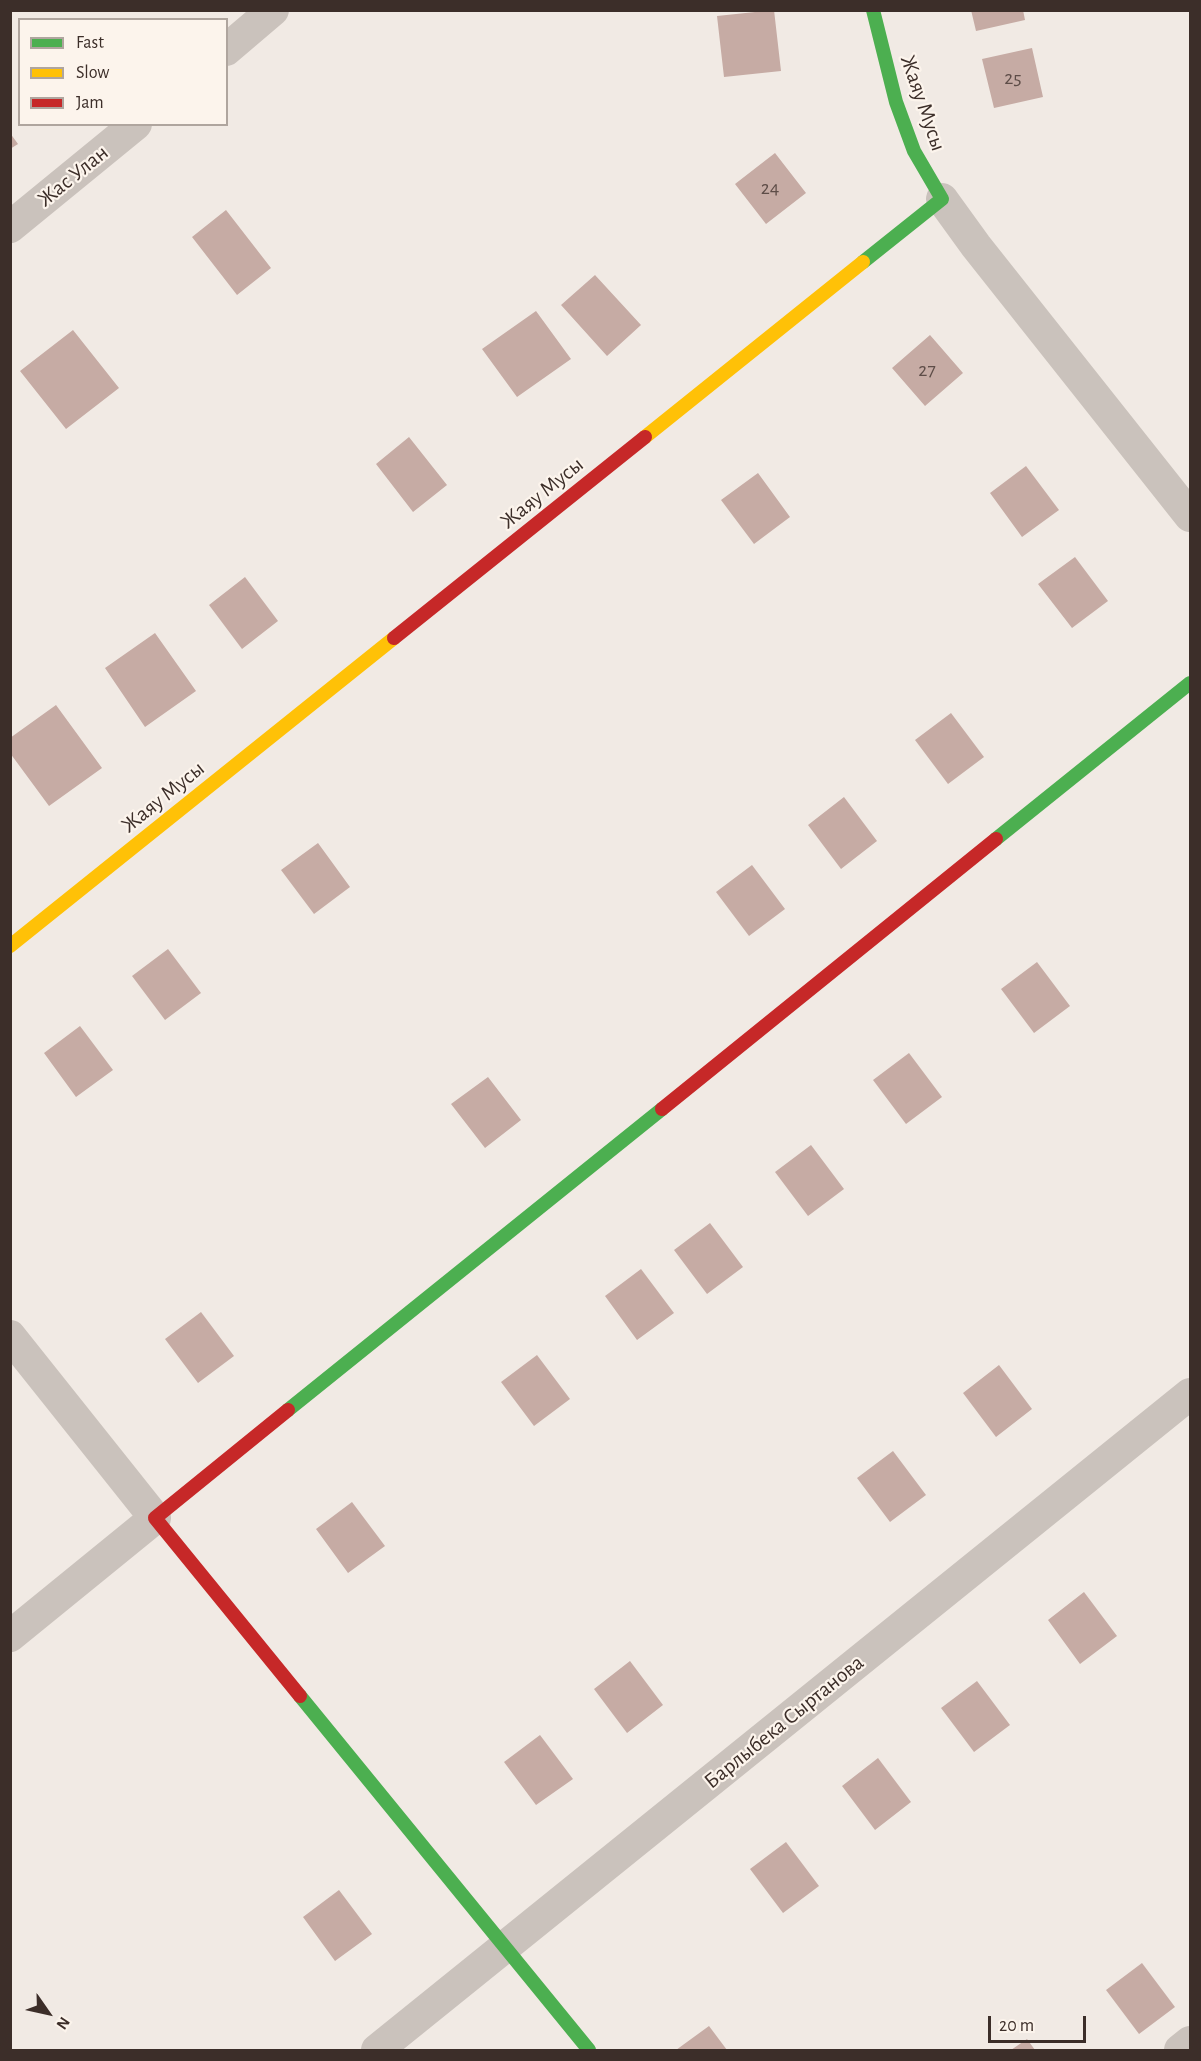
<!DOCTYPE html>
<html>
<head>
<meta charset="utf-8">
<style>
	body { margin:0 }
	#map { position:relative; width:1201px; height:2061px; overflow:hidden; background:#f1eae4; font-family:"Alegreya Sans",sans-serif }
	canvas { display:block }
	.frame { position:absolute; inset:0; border:12px solid #3c2e29; pointer-events:none }
	.legend { position:absolute; left:18px; top:18px; width:210px; height:108px; box-sizing:border-box; background:#fcf4ec; border:2px solid #afa59e; margin:0; padding:8px 10px; list-style:none; font-size:18px; color:#3c2e29 }
	.legend li { display:flex; align-items:center; gap:12px; height:30px }
	.legend b { width:30px; border:2px solid #afa59e }
	.north { position:absolute; left:18px; top:1983px; width:60px; height:60px; -webkit-text-stroke:4px #fcf4ec; paint-order:stroke; rotate:124deg; font-size:16px; font-weight:700; line-height:24px; text-align:center; color:#3c2e29 }
	.north::after { content:''; display:block; margin:auto; width:21px; height:27px; background:#3c2e29; clip-path:polygon(50% 0,100% 100%,50% 72%,0 100%) }
	.scale { position:absolute; left:988px; top:2016px; width:98px; height:27px; box-sizing:border-box; border:3px solid #3c2e29; border-top:0; padding-left:8px; font-size:18px; line-height:21px; white-space:nowrap; color:#3c2e29; -webkit-text-stroke:4px #fcf4ec; paint-order:stroke }
</style>
</head>
<body>
<div id="map">
<canvas width="1201" height="2061"></canvas>
<div class="frame"></div>
<ul class="legend">
<li><b style="height:8px;background:#4caf50"></b>Fast</li>
<li><b style="height:8px;background:#ffc107"></b>Slow</li>
<li><b style="height:8px;background:#c62828"></b>Jam</li>
</ul>
<div class="north">N</div>
<div class="scale">20 m</div>
</div>
<script>
const ctx = document.querySelector('canvas').getContext('2d');
ctx.lineJoin = 'round';
function paint(path, color) { ctx.fillStyle = color; ctx.fill(path, 'evenodd'); }
function trace(path, color, width, dash) { ctx.strokeStyle = color; ctx.lineWidth = width; ctx.lineCap = dash ? 'butt' : 'round'; ctx.setLineDash(dash || []); ctx.stroke(path); }
function drawText(font, color, halo, rows, align = 'center') {
  ctx.font = font + ' "Alegreya Sans",sans-serif'; ctx.lineWidth = 4.5; ctx.setLineDash([]); ctx.textBaseline = 'middle'; ctx.strokeStyle = halo; ctx.fillStyle = color; for (const [text, x, y, turn = 0] of rows) {
    ctx.save(); ctx.translate(x, y); ctx.rotate((+turn || 0) * Math.PI / 180); ctx.textAlign = isNaN(turn) ? turn : align; if (halo) ctx.strokeText(text, 0, 0); ctx.fillText(text, 0, 0); ctx.restore();
  }
}
const building = new Path2D(`
	M774 10 781 71 724 77 717 16Z
	M971 10H1023L1025 20 976 31Z
	M1032 48 1043 97 994 108 982 59Z
	M10 133 18 144 10 149Z
	M775 153 806 193 766 224 735 184Z
	M226 210 271 268 237 295 192 237Z
	M595 275 641 325 607 356 561 305Z
	M536 311 571 359 517 397 482 349Z
	M73 330 119 388 66 429 20 371Z
	M930 335 963 373 925 406 892 368Z
	M409 437 447 485 413 512 376 464Z
	M1026 466 1059 510 1022 537 990 493Z
	M758 473 790 517 754 544 721 500Z
	M1075 557 1108 601 1072 628 1038 584Z
	M245 577 278 621 242 649 209 605Z
	M155 633 196 691 145 727 105 668Z
	M56 705 102 768 49 806 10 753V738Z
	M951 713 984 757 948 784 915 740Z
	M844 797 877 841 841 869 808 825Z
	M318 843 350 887 314 914 281 870Z
	M752 865 785 909 749 936 716 892Z
	M168 949 201 993 165 1020 132 976Z
	M1037 962 1070 1006 1034 1033 1001 989Z
	M80 1026 113 1070 76 1097 44 1053Z
	M909 1053 942 1097 906 1124 873 1080Z
	M488 1077 521 1120 485 1148 451 1104Z
	M811 1145 844 1189 808 1216 775 1172Z
	M710 1223 743 1267 707 1294 674 1250Z
	M641 1269 674 1313 637 1340 605 1296Z
	M201 1312 234 1356 198 1383 165 1339Z
	M537 1355 570 1399 534 1426 501 1382Z
	M999 1365 1032 1409 996 1437 963 1393Z
	M893 1451 926 1495 890 1522 857 1478Z
	M352 1502 385 1546 348 1573 316 1529Z
	M1084 1592 1117 1636 1080 1664 1048 1620Z
	M630 1661 663 1705 627 1733 594 1689Z
	M977 1681 1010 1725 974 1752 941 1708Z
	M540 1735 573 1779 536 1805 504 1762Z
	M878 1758 911 1802 875 1830 842 1786Z
	M786 1842 819 1886 783 1913 750 1869Z
	M339 1890 372 1934 335 1961 303 1917Z
	M1142 1963 1175 2007 1139 2034 1106 1990Z
	M709 2026 727 2050H676Z
	M1027 2039 1035 2050H1011Z`);
const street = new Path2D(`
	M226 50 273 10
	M942 199 976 246 1190 516
	M10 227 136 124
	M10 1336 155 1518 10 1636
	M377 2050 1190 1394
	M1180 2050 1190 2042`);
const fast = new Path2D(`
	M863 262 942 199 914 151 896 102 873 10
	M996 839 1190 683
	M288 1410 662 1109
	M300 1696 589 2050`);
const slow = new Path2D(`
	M645 437 863 262
	M10 946 394 638`);
const jam = new Path2D(`
	M394 638 645 437
	M662 1109 996 839
	M288 1410 155 1518 300 1696`);
const numberNames = [
	["25",1013,78],
	["24",770,188],
	["27",927,370]
];
const streetNames = [
	["Жаяу Мусы",923,103,71],
	["Жас Улан",73,176,-39],
	["Жаяу Мусы",542,493,-39],
	["Жаяу Мусы",163,797,-39],
	["Барлыбека Сыртанова",784,1722,-39]
];
paint(building, '#c6aba4');
trace(street, '#cac2bc', 32);
trace(fast, '#4caf50', 14);
trace(slow, '#ffc107', 14);
trace(jam, '#c62828', 14);
drawText('20px', '#5e4d48', null, numberNames);
drawText('22px', '#3c2e29', '#fcf4ec', streetNames);
</script>
</body>
</html>
